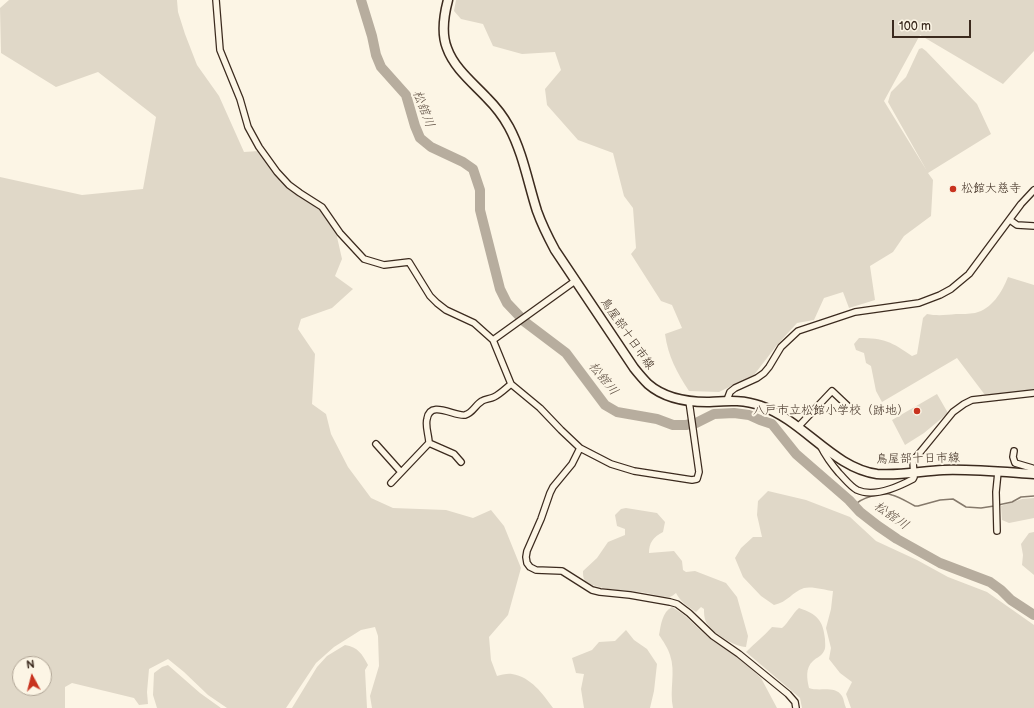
<!DOCTYPE html>
<html>
<head>
<meta charset="utf-8">
<style>
	body { margin:0 }
	#map { position:relative; width:1034px; height:708px; overflow:hidden; background:#fcf5e5; font-family:"Balsamiq Sans",sans-serif }
	canvas { display:block }
	.north { position:absolute; left:12px; top:656px; width:40px; height:40px; box-sizing:border-box; background:#fcf5e5; border:1px solid #afa495; border-radius:50%; rotate:353deg; font-size:11px; font-weight:700; line-height:16px; text-align:center; color:#3b2a1e }
	.north::after { content:''; display:block; margin:auto; width:14px; height:18px; background:#c8321e; clip-path:polygon(50% 0,100% 100%,50% 72%,0 100%) }
	.scale { position:absolute; left:892px; top:20px; width:79px; height:18px; box-sizing:border-box; border:2px solid #3b2a1e; border-top:0; padding-left:5px; font-size:12px; line-height:14px; white-space:nowrap; color:#3b2a1e; -webkit-text-stroke:3px #fcf5e5; paint-order:stroke }
</style>
</head>
<body>
<div id="map">
<canvas width="1034" height="708"></canvas>
<div class="north">N</div>
<div class="scale">100 m</div>
</div>
<script>
const ctx = document.querySelector('canvas').getContext('2d');
ctx.lineJoin = 'round';
function paint(path, color) { ctx.fillStyle = color; ctx.fill(path, 'evenodd'); }
function trace(path, color, width, dash) { ctx.strokeStyle = color; ctx.lineWidth = width; ctx.lineCap = dash ? 'butt' : 'round'; ctx.setLineDash(dash || []); ctx.stroke(path); }
function drawText(font, color, halo, rows, align = 'center') {
  ctx.font = font + ' "Balsamiq Sans","Klee One",sans-serif'; ctx.lineWidth = 4; ctx.setLineDash([]); ctx.textBaseline = 'middle'; ctx.strokeStyle = halo; ctx.fillStyle = color; for (const [text, x, y, turn = 0] of rows) {
    ctx.save(); ctx.translate(x, y); ctx.rotate((+turn || 0) * Math.PI / 180); ctx.textAlign = isNaN(turn) ? turn : align; if (halo) ctx.strokeText(text, 0, 0); ctx.fillText(text, 0, 0); ctx.restore();
  }
}
const green = new Path2D(`
	M9 0H177L178 12 185 34 197 65 219 96 244 152 259 151 271 166 315 207 325 214 335 228 342 259 335 276 353 289 332 308 301 319 298 329 315 354 312 404 326 414 331 434 348 467 371 498 393 508 446 510 473 518 491 510 504 526 521 568 508 615 489 637 491 660 497 676C501 675 508 673 512 674 531 677 543 694 553 708H372L370 696 379 666 378 636 375 627 361 630 334 647 316 663 286 708H227L208 695 184 672 168 659 149 669 147 692 148 704 139 705 134 698 72 683 65 687V708H0V177L82 195 143 189 156 117 98 72 56 87 1 53 0 8ZM20 664H44V688H20Z
	M456 0H1034V51L1003 84 920 35 884 101 927 171 888 102 891 92 906 77 919 49 922 48 926 51 977 104 991 134 928 173 933 180 931 216 904 236 893 252 870 266 875 300 849 308 843 292 824 298 814 320 797 323 777 345 754 375 719 392 689 391C677 373 668 356 665 334L682 328 672 305 661 301 631 254 636 248 633 208 624 196 613 153 578 140 547 105 545 89 561 70 555 52 522 54 493 46 483 24 461 19 454 11Z
	M1008 277 1034 285V390L985 395 957 358 882 402 876 391 871 366 866 363 864 353 856 350 854 344 859 338C884 338 892 342 912 356L917 354 923 318 927 314C937 316 946 315 956 314 962 314 969 314 975 313 992 309 1002 292 1008 277Z
	M937 394 948 413 924 433 905 445 892 420Z
	M768 491 806 500 850 517 876 541 917 560 948 577 987 592 1034 625V708H851L846 694 852 682 840 673 829 659 831 648 826 628 831 609 833 591C825 590 812 586 804 588 792 592 788 602 774 605L761 596 743 577 735 558 741 548 753 537H762L757 515 758 501Z
	M1034 498V518L1009 523 1002 520 1001 506 1022 499Z
	M626 508 657 513 665 522 663 532C653 537 649 543 649 553L674 551 682 561 683 570 686 572 695 571 726 583 737 597 748 636 746 647C734 647 712 632 706 622 704 618 704 613 704 609L701 607 696 612C687 606 681 602 676 593 673 595 672 597 668 597 660 597 653 594 646 593 631 590 599 591 587 582 583 580 583 575 583 571L597 558 608 542 625 535V529L617 526 615 515 621 509Z
	M1034 532V575L1022 565 1023 555 1021 544 1029 533Z
	M672 607 683 614 710 639 738 657 761 678 777 708H673C669 690 676 672 670 655 668 648 663 641 659 635 661 625 662 612 672 607Z
	M799 608C817 614 823 620 825 639 825 643 826 648 824 651 821 657 817 657 813 661 805 668 807 679 809 688 819 692 835 685 842 696 844 699 844 704 846 708H802L800 698 746 652C755 643 764 636 772 627L782 628C789 622 792 614 799 608Z
	M626 630 634 640 647 649 657 664 654 691 650 708H584L581 689 584 674 576 673 572 658 592 650 599 642 615 641Z
	M345 645C358 647 362 654 368 665L365 670 367 708H292L317 667 327 656Z
	M168 665 200 693 221 708H157L153 695 154 673 162 667Z`);
const stream = new Path2D(`
	M998 505 1012 502 1021 497 1034 496
	M854 506C860 498 883 491 892 495 900 497 907 502 915 506H918L940 500 953 499 966 507 981 508 994 506`);
const river = new Path2D(`
	M361 0 372 36 376 55 381 67 406 95 415 126 420 138 431 147 463 162 473 169 480 190V210L500 289 507 303 525 322 566 353 605 405 617 412 657 419 673 425H686L696 423 714 414 734 413 749 415 760 420 772 424 796 454 849 500 860 512 878 526 897 539 940 563 990 582 1001 590 1011 600 1034 615`);
const minor = new Path2D(`
	M216 0 220 50 240 99 248 127 259 147 277 172 289 185 300 193 322 207 340 233 364 259 384 265 409 262 430 296 437 303 446 310 474 323 493 340 511 384 540 408 561 430 580 448 611 464 634 471 692 480 697 479 699 472 689 401
	M1010 220 1017 225 1034 226
	M493 340 575 281
	M727 400 730 392 735 388 757 378 764 373 769 367 781 347 798 331 855 312 919 303 940 295 951 289 969 274 1021 204 1034 190
	M798 427 832 391 851 409
	M429 443 454 454 461 462
	M376 444 401 472
	M820 445C825 455 832 465 839 473 845 479 850 486 857 490 874 498 898 487 913 479L914 477 913 461 953 412 964 404 972 400 1034 393
	M580 448 572 464 553 487 550 493 541 519 527 551 526 557 527 563 530 567 536 570 562 571 592 590 600 592 630 595 670 602 677 604 689 613 713 636 739 654 788 694 795 702 796 708
	M1014 451 1013 457 1015 463 1032 468 1034 471V474
	M391 483 429 443C429 436 425 426 427 419 430 399 455 417 465 415 473 413 475 405 482 401 485 399 490 399 494 397 500 394 505 389 511 384
	M997 531 996 492 998 472`);
const secondary = new Path2D(`
	M448 0C444 15 441 33 447 48 454 68 473 83 487 98 496 107 503 116 509 127 523 153 528 183 537 211 542 225 548 237 555 250L634 368C638 373 643 379 648 384 664 398 687 402 707 402 726 401 743 399 761 406 803 420 833 468 877 474 899 476 922 471 943 470 973 469 1004 472 1034 474`);
const markers = [
	[953,189,4,"#c8321e"],
	[917,411,4,"#c8321e"]
];
const poiNames = [
	["松館大慈寺",961,189],
	["八戸市立松館小学校（跡地）",909,411,"right"]
];
const streetNames = [
	["鳥屋部十日市線",627,334,55],
	["鳥屋部十日市線",918,459,-1]
];
const waterNames = [
	["松舘川",423,109,69],
	["松舘川",603,379,51],
	["松舘川",891,516,35]
];
paint(green, '#e0d8c8');
trace(stream, '#85796b', 1.5);
trace(river, '#b7ad9e', 10);
trace(minor, '#3b2a1e', 8);
trace(secondary, '#3b2a1e', 11);
trace(minor, '#fcf5e5', 5.5);
trace(secondary, '#fcf5e5', 8);
for (const [x, y, r, color] of markers) { const dot = new Path2D(); dot.arc(x, y, r, 0, 2 * Math.PI); ctx.fillStyle = color; ctx.fill(dot); trace(dot, '#fcf5e5', 1.5); }
drawText('12px', '#3b2a1e', '#fcf5e5', poiNames, 'left');
drawText('12px', '#3b2a1e', '#fcf5e5', streetNames);
drawText('italic 13px', '#605144', '#fcf5e5', waterNames);
</script>
</body>
</html>
